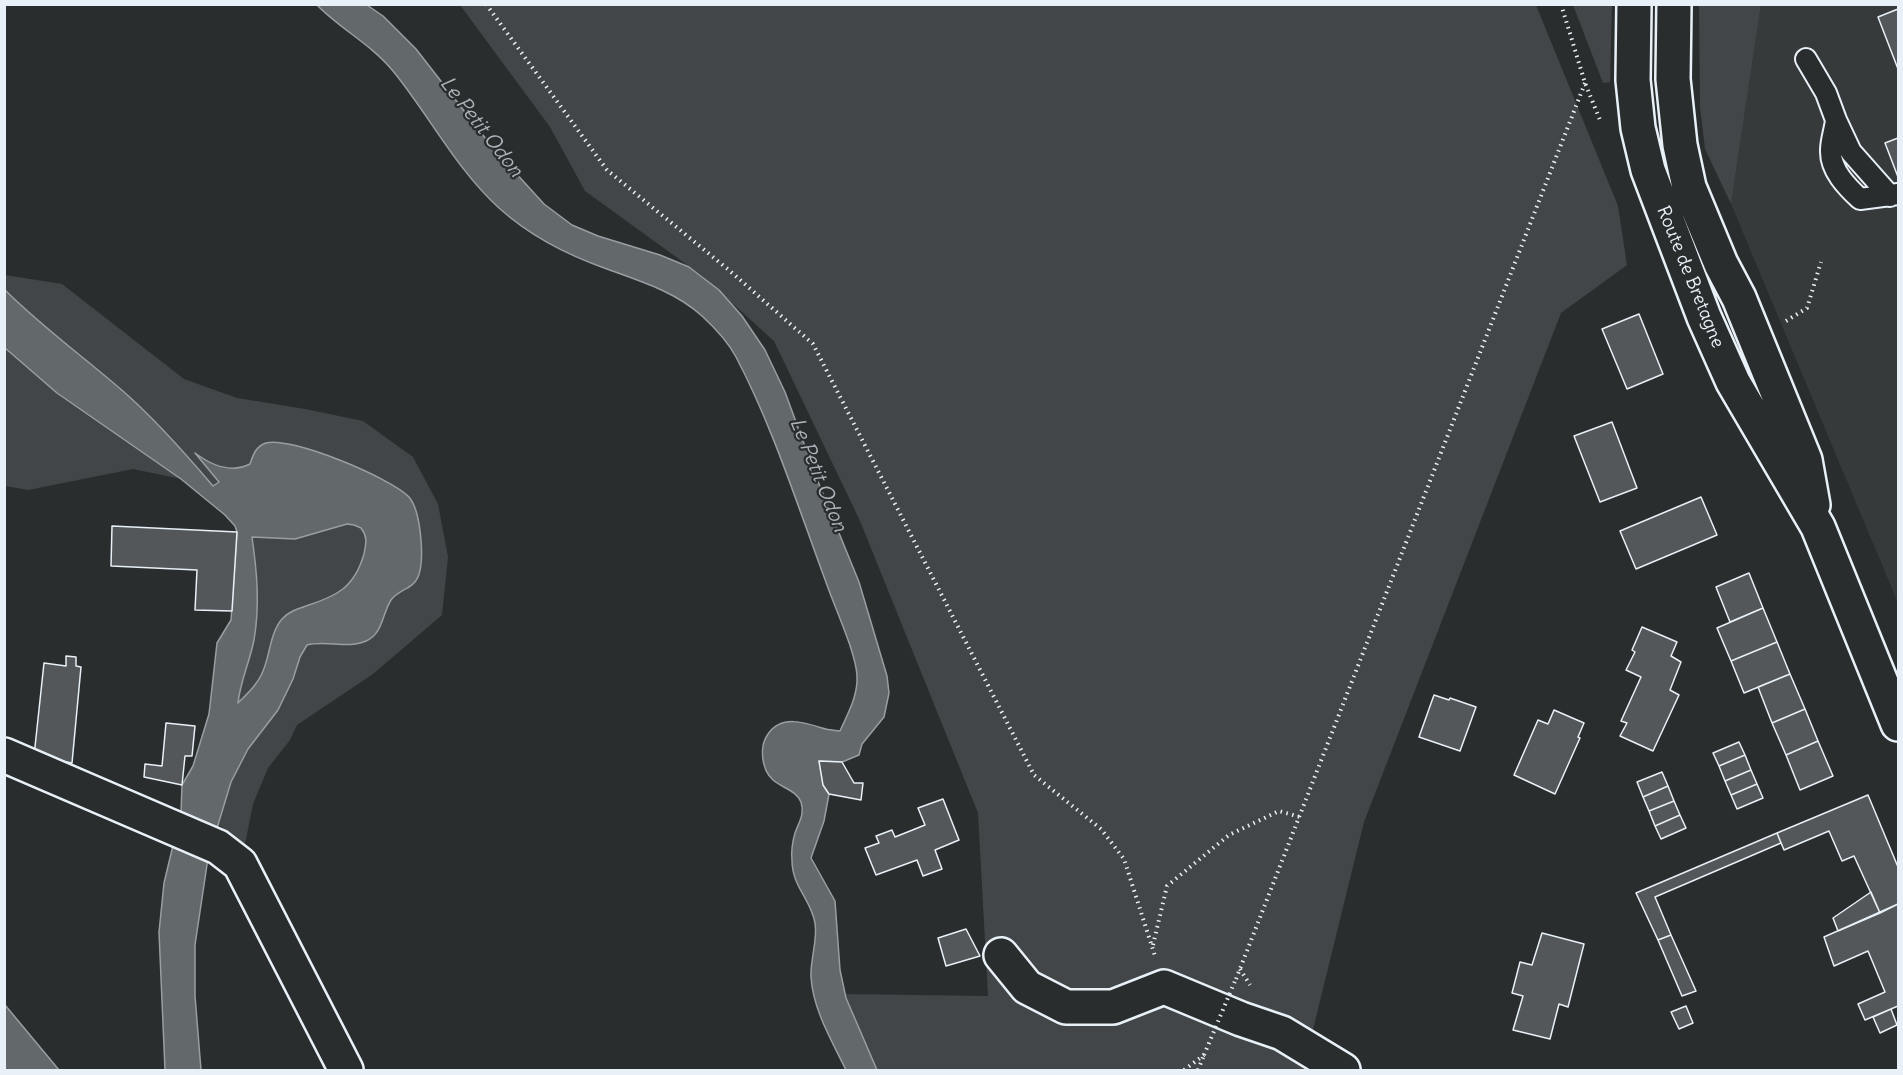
<!DOCTYPE html>
<html>
<head>
<meta charset="utf-8">
<style>
	body { margin:0 }
	#map { position:relative; width:1903px; height:1075px; overflow:hidden; background:#2a2d2e; font-family:Delius,sans-serif }
	canvas { display:block }
	.frame { position:absolute; inset:0; border:6px solid #e8f1f8; pointer-events:none }
</style>
</head>
<body>
<div id="map">
<canvas width="1903" height="1075"></canvas>
<div class="frame"></div>
</div>
<script>
const ctx = document.querySelector('canvas').getContext('2d');
ctx.lineJoin = 'round';
function paint(path, color) { ctx.fillStyle = color; ctx.fill(path, 'evenodd'); }
function trace(path, color, width, dash) { ctx.strokeStyle = color; ctx.lineWidth = width; ctx.lineCap = dash ? 'butt' : 'round'; ctx.setLineDash(dash || []); ctx.stroke(path); }
function drawText(font, color, halo, rows, align = 'center') {
  ctx.font = font + ' Delius,sans-serif'; ctx.lineWidth = 4.5; ctx.setLineDash([]); ctx.textBaseline = 'middle'; ctx.strokeStyle = halo; ctx.fillStyle = color; for (const [text, x, y, turn = 0] of rows) {
    ctx.save(); ctx.translate(x, y); ctx.rotate((+turn || 0) * Math.PI / 180); ctx.textAlign = isNaN(turn) ? turn : align; if (halo) ctx.strokeText(text, 0, 0); ctx.fillText(text, 0, 0); ctx.restore();
  }
}
const built = new Path2D(`
	M1761 5H1898V603L1731 204Z`);
const green = new Path2D(`
	M1699 4 1761 5 1731 204 1705 149 1700 107Z
	M460 5H1536L1618 206 1627 265 1561 313 1364 822 1303 1070H856L839 994 988 996 978 813 860 521 774 341 701 275 585 191 550 127Z
	M1573 5H1612L1610 82 1603 83Z
	M5 275 62 284 184 379 237 398 305 409 363 421 413 457 438 504 448 557 442 615 373 674 297 725 290 740 268 768 253 804 245 844 219 825 231 782 239 764 248 749 278 710 293 679 300 657 307 645C326 640 345 647 363 642 382 638 382 616 390 602 395 593 406 592 412 585 428 569 420 528 415 509 395 495 375 478 353 466 339 459 282 437 268 443 258 447 253 455 250 464 231 473 213 466 197 455L219 482 213 487C185 453 157 421 124 392 85 358 42 327 5 290Z
	M4 348 57 393 181 479 133 469 28 490 5 486Z
	M347 524 354 525 361 528 366 536V548L363 558 349 584 340 593 289 613 275 634 263 674 251 690 237 704C240 689 245 674 249 659 260 620 260 576 252 537L295 539Z`);
const water = new Path2D(`
	M317 5H367L383 16 416 49 493 148 544 204 572 225 598 236 660 255 689 267 719 290 742 316 765 350 785 392 817 479 859 582 887 676 889 693 884 717 862 744 859 755 842 762 819 761 823 785 829 794 824 821 811 858 835 901 840 970 846 998 877 1070H846C832 1041 813 1010 811 977 810 960 818 940 815 923 811 899 792 887 792 860 791 851 793 840 795 833 799 822 805 814 801 802 796 790 782 788 773 780 761 769 759 746 768 734 781 715 804 722 822 728 827 730 834 730 840 731 848 713 858 696 857 676 856 653 835 608 827 585 799 510 773 427 736 357 728 342 714 327 702 316 676 292 640 281 607 269 567 255 531 237 499 208 456 169 429 115 393 71 371 44 340 29 317 5Z
	M5 290C42 327 85 358 124 392 157 421 185 453 213 486L219 482 195 453C211 465 230 474 250 464 253 455 256 446 266 443 291 436 391 478 409 497 421 511 425 560 418 577 413 589 398 590 391 600 382 614 383 634 366 641 349 649 326 640 307 645L300 657 293 679 278 710 248 749 231 782 208 858 195 945V996L201 1070H165L159 932 164 883 181 812 182 785 193 766 209 714 217 643 231 620 237 532 235 526 225 515 181 479 57 393 5 348ZM347 524 354 525 361 528C368 537 366 543 364 554 354 588 337 596 306 606 297 609 288 612 282 619 270 633 270 655 263 671 258 684 247 694 238 703 240 682 250 661 254 640 260 605 257 571 252 537L295 539Z
	M4 1005H5L59 1070H5Z`);
const building = new Path2D(`
	M1898 9V69L1878 17Z
	M1898 138V177L1885 143Z
	M1639 314 1663 374 1627 389 1602 329Z
	M1612 422 1637 488 1600 502 1574 436Z
	M1701 497 1717 535 1636 569 1620 531Z
	M112 526 237 532 232 611 195 610 197 570 111 566Z
	M1749 573 1763 608 1730 622 1716 587Z
	M1763 608 1777 642 1731 661 1717 628Z
	M1642 627 1677 642 1671 656 1681 662 1670 690 1679 695 1653 751 1620 736 1627 723 1621 721 1641 677 1626 670 1635 652 1632 650Z
	M1777 642 1790 674 1744 693 1731 661Z
	M66 656 76 657V666L81 667 72 763 34 756 44 663 66 666Z
	M1790 674 1805 709 1772 723 1758 687Z
	M1434 695 1449 700 1450 698 1476 707 1460 751 1419 737Z
	M1805 709 1818 741 1786 755 1772 723Z
	M1554 710 1584 723 1578 737 1580 738 1555 794 1514 775 1538 720 1548 724Z
	M166 723 195 726 192 756H185L182 785 144 777 145 764 162 766Z
	M1818 741 1833 776 1800 790 1786 755Z
	M1739 742 1745 755 1719 766 1713 753Z
	M1745 755 1751 770 1725 781 1719 766Z
	M819 761 842 762 854 783H863L861 800 829 794 823 785Z
	M1751 770 1757 784 1731 795 1725 781Z
	M1662 772 1668 786 1643 797 1637 782Z
	M1757 784 1763 798 1737 809 1731 795Z
	M1668 786 1674 801 1649 811 1643 797Z
	M1868 795 1898 867V904L1880 913 1854 856 1842 861 1829 831 1784 850 1777 833Z
	M943 799 959 840 935 850 942 869 923 876 917 860 876 875 865 848 879 843 876 836 892 830 895 837 925 825 918 808Z
	M1674 801 1680 815 1655 826 1649 811Z
	M1680 815 1686 828 1661 839 1655 826Z
	M1777 833 1781 843 1655 897 1671 935 1658 940 1636 893Z
	M1871 892 1880 913 1838 931 1833 918Z
	M1898 904V1006L1865 1020 1858 1004 1885 992 1868 951 1834 966 1824 937Z
	M966 929 980 956 946 966 938 938Z
	M1542 933 1584 944 1568 1007 1559 1004 1550 1039 1513 1030 1523 996 1512 993 1520 962 1532 965Z
	M1671 935 1696 991 1682 996 1658 940Z
	M1686 1006 1693 1023 1679 1029 1671 1012Z
	M1891 1009 1897 1025 1880 1033 1873 1017Z`);
const path = new Path2D(`
	M486 4 607 170 730 271 813 344 1034 775 1101 829 1124 859 1155 956
	M1561 4 1585 83 1600 120
	M1786 321 1807 308 1821 262
	M1153 945 1167 886 1229 835 1279 811 1300 817
	M1240 969 1250 985
	M1236 979 1585 83
	M1184 1070 1204 1055
	M1198 1070 1204 1055`);
const service = new Path2D(`
	M1806 59 1826 93 1836 120 1851 152 1890 196
	M1836 120C1835 130 1831 140 1831 150 1830 170 1847 187 1860 199L1898 194`);
const minor = new Path2D(`
	M4 755 218 847 240 864 346 1070
	M1001 955 1027 987 1066 1007H1113L1164 987 1241 1019 1282 1033 1343 1070`);
const secondary = new Path2D(`
	M1634 4 1633 80 1638 128 1648 170 1704 317 1733 382 1818 527 1898 724
	M1674 4 1673 79 1680 145 1689 187 1721 264 1739 298 1805 460 1813 505`);
const pathBridge = new Path2D(`
	M1204 1055 1235 981`);
const streetNames = [
	["Route de Bretagne",1690,277,68]
];
const waterNames = [
	["Le Petit Odon",481,127,52],
	["Le Petit Odon",818,475,68]
];
paint(built, '#363a3b');
paint(green, '#424648');
paint(water, '#63686b');
trace(water, '#989fa3', 1.5);
paint(building, '#535759');
trace(building, '#e8f1f8', 1.5);
trace(service, '#e8f1f8', 24);
trace(minor, '#e8f1f8', 38);
trace(secondary, '#e8f1f8', 38);
trace(path, '#e8f1f8', 4, [1.5, 4.5]);
trace(service, '#2a2d2e', 20);
trace(minor, '#2a2d2e', 33);
trace(secondary, '#2a2d2e', 33);
trace(pathBridge, '#e8f1f8', 4, [1.5, 4.5]);
drawText('18px', '#e8f1f8', '#2a2d2e', streetNames);
drawText('italic 20px', '#acb3b9', '#2a2d2e', waterNames);
</script>
</body>
</html>
